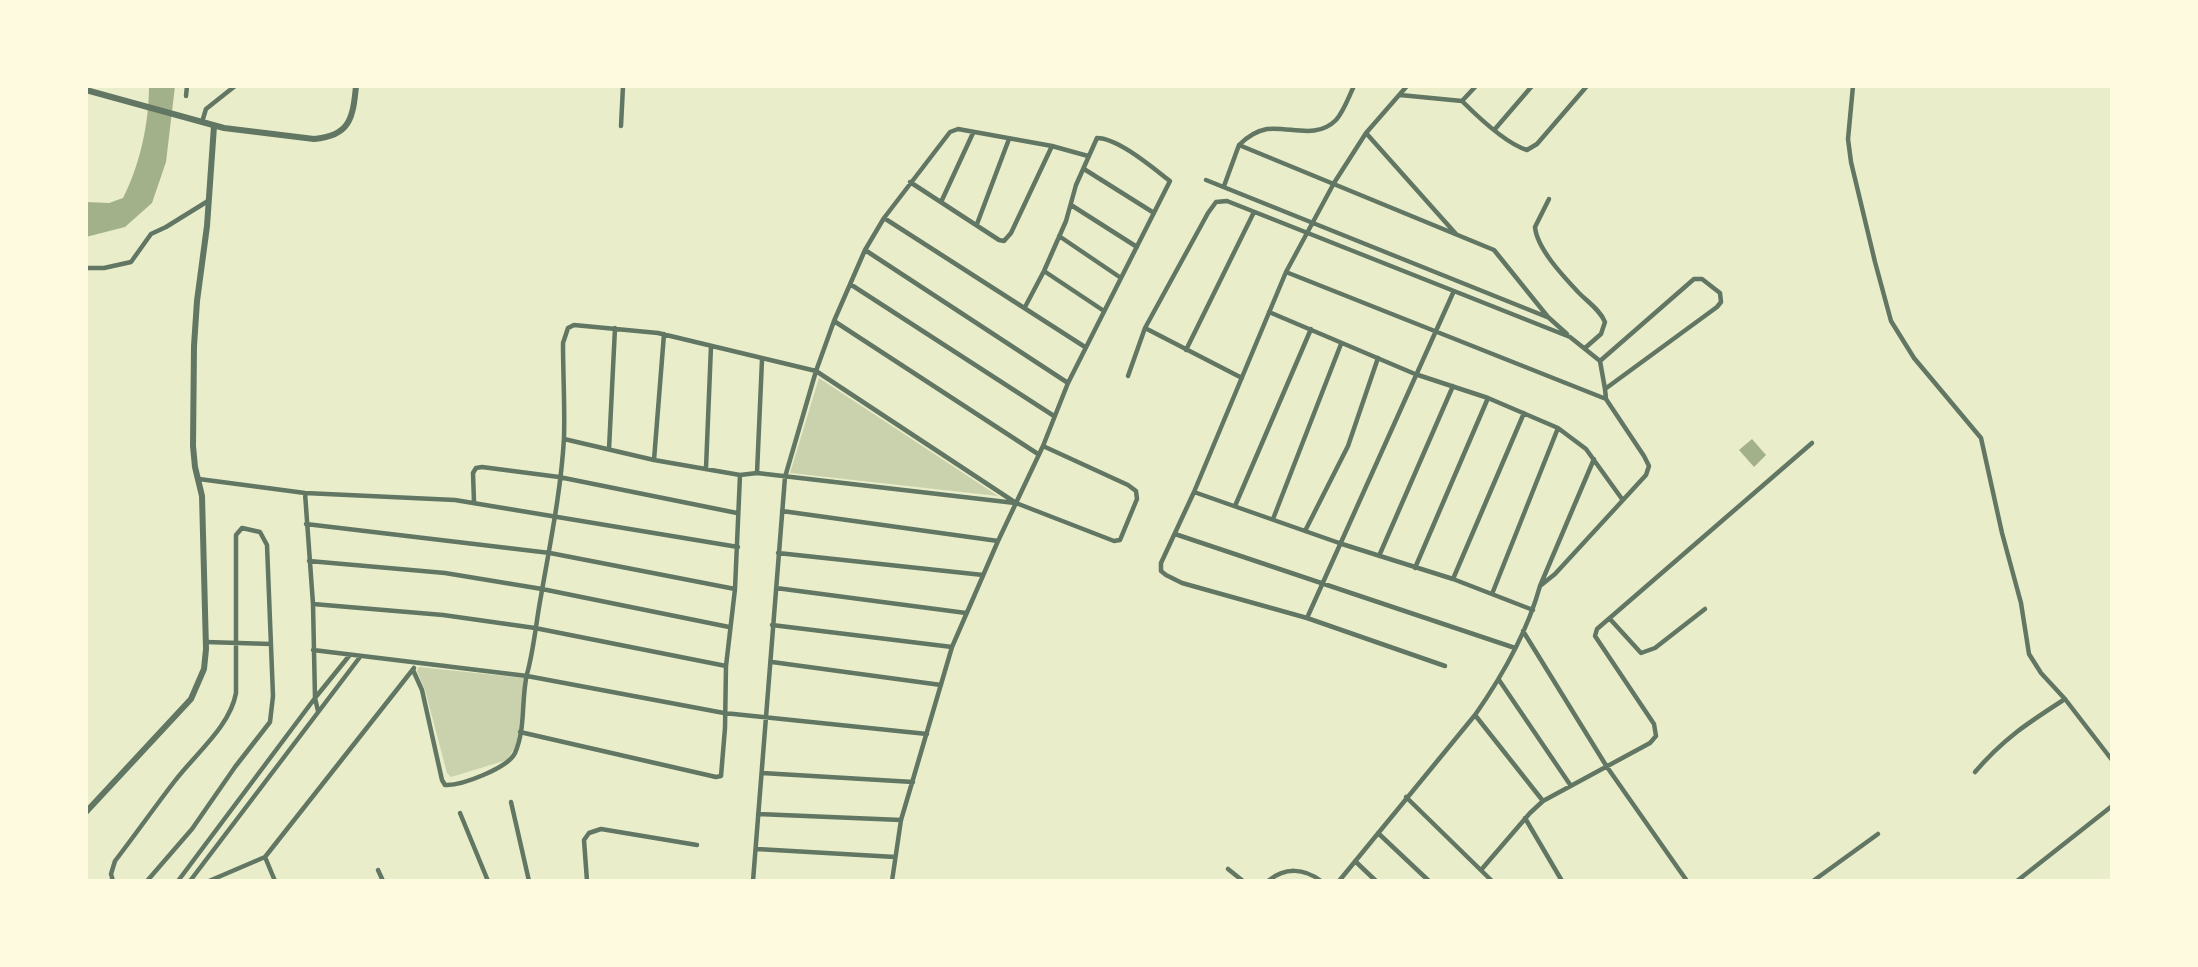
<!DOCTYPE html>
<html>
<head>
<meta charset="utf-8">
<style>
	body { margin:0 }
	#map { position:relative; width:2198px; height:967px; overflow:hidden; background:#e9edc9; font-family:Raleway,sans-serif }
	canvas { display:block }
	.frame { position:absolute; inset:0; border:88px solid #fefae0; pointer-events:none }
</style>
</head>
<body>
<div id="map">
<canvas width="2198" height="967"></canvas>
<div class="frame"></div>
</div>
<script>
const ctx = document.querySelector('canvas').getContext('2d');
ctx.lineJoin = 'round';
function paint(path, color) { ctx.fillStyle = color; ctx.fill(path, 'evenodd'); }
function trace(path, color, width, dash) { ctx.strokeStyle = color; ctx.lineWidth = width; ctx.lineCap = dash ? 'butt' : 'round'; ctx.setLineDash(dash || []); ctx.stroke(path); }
const green = new Path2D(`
	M819 378 998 496 790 473Z
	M419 667 524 678 518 742 507 760 451 777 447 773 425 690 417 671Z`);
const water = new Path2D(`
	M149 86H175L166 162 152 203 125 227 86 237V202L109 203 123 198C140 165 149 123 149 86Z
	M1752 439 1766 455 1754 467 1739 450Z`);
const minor = new Path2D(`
	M1407 86 1366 133 1334 183 1286 272 1194 492 1161 563V571L1166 575 1182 583 1307 618 1445 666
	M1853 86 1848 139 1851 162 1875 262 1891 321 1914 358 1981 438 2002 533 2021 603 2029 654 2041 673 2065 699 2112 760
	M1400 95 1462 101 1476 86
	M186 96 187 86
	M1462 101C1477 116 1507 144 1527 150L1537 144 1587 86
	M202 122 206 109 235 86
	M621 126 623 86
	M1495 129 1532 86
	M1366 133 1456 234
	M1239 145 1494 250 1548 317 1567 334
	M1084 169 1154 213
	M1206 180 1547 317
	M910 182 999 240 1004 241 1011 233 1052 146
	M1224 186 1239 145C1247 137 1256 131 1267 129 1290 126 1316 140 1336 120 1344 111 1349 96 1354 86
	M1549 199 1535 227C1537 249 1564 277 1579 293 1588 302 1600 310 1605 322L1601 334 1585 348
	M942 200 973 133
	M1071 205 1137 247
	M884 218 1085 347
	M977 224 1009 139
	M1059 236 1121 278
	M865 250 1068 383
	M86 268H104L131 262 151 234 166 227 208 201
	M1044 271 1104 311
	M1286 272 1606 399 1644 456 1649 466 1646 475 1555 574 1540 586
	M850 284 1054 416
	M1269 312 1415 374 1488 398 1558 428 1586 449 1622 499
	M834 321 1038 454
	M1145 328 1242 378
	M1186 350 1254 212
	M1600 361 1694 279H1702L1720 293 1721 302 1717 307 1605 389 1606 399
	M1128 376 1145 328 1208 213 1216 202 1227 201 1570 337 1600 361 1605 389
	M564 439 654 460 740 475 757 473 1015 503
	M609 449 615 328
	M654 460 664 334
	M706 468 711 346
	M757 473 762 360
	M199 479 305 493 455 500 738 547
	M1194 492 1342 544 1453 579 1533 610
	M305 493 313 604 315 698 318 711
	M474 502 473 473 476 468 482 467 559 477 737 513
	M1235 506 1311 329
	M782 511 998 541
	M1273 519 1341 344
	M306 524 550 553 735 589
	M1305 531 1348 446 1378 358
	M1175 534 1515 648
	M778 553 983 575
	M1379 556 1453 386
	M309 561 445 573 542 589 729 627
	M1415 568 1488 398
	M1453 579 1524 413
	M776 588 966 613
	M1492 594 1558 428
	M313 604 443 615 535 628 726 666
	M1307 618 1453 293
	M1610 619 1641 653 1655 648 1705 609
	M772 625 952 647
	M1523 631 1607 767 1687 881
	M206 642 271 644
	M313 650 527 676 724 713 927 734
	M772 662 941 685
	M413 670 422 690 442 780 445 785C461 786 508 768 515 753 526 728 521 699 527 674 534 649 536 622 541 596 550 544 561 491 564 438 565 407 563 375 563 343L568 328 574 325 658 333 816 371 1016 503 1114 541 1120 540 1137 499 1136 491 1128 485 1043 446
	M1499 680 1571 786
	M1475 715 1543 801
	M520 732 716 777 721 776 725 728 726 666 735 589 740 475
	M1975 772C2004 738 2028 723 2065 699
	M762 773 913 782
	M1406 797 1492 881
	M511 802 529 881
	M460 813 488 881
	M758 814 901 820
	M1525 818 1562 881
	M1378 833 1429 881
	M757 849 895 857
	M265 857 275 881
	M1355 861 1376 881
	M1228 869 1243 881
	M378 870 383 881
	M1481 870 1530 813 1543 801 1650 743 1656 736 1654 724 1595 636 1597 629 1812 443
	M113 881 111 874 115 861C135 835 154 808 174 782 194 755 230 727 236 693V535L242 528 260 532 267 545 273 696 270 722 235 767 192 829 147 881
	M178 881 315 698 349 656
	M190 881 360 657
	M209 881 265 857 414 668
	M587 881 584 840 589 833 601 829 697 845
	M753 881 785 477 816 371 834 321 865 250 884 218 950 132 958 129 1052 146 1088 156
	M892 881 901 820 952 647 998 541 1043 446 1068 383 1170 181C1153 168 1118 138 1097 138L1076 185 1066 221 1044 271 1025 307
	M1268 881C1285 867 1304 868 1321 881
	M1339 881 1475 715C1503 675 1527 633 1540 586L1594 459
	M1813 881 1878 834
	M2017 881 2112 806`);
const tertiary = new Path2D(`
	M86 90 224 128 314 139C350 136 353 118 356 86
	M86 812 191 699 204 669 206 649 202 496 195 467 193 446 194 346 197 301 207 226 214 126`);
paint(green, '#cad2ad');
paint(water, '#a3b18a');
trace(minor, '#617663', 4.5);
trace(tertiary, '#617663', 6);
</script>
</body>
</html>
